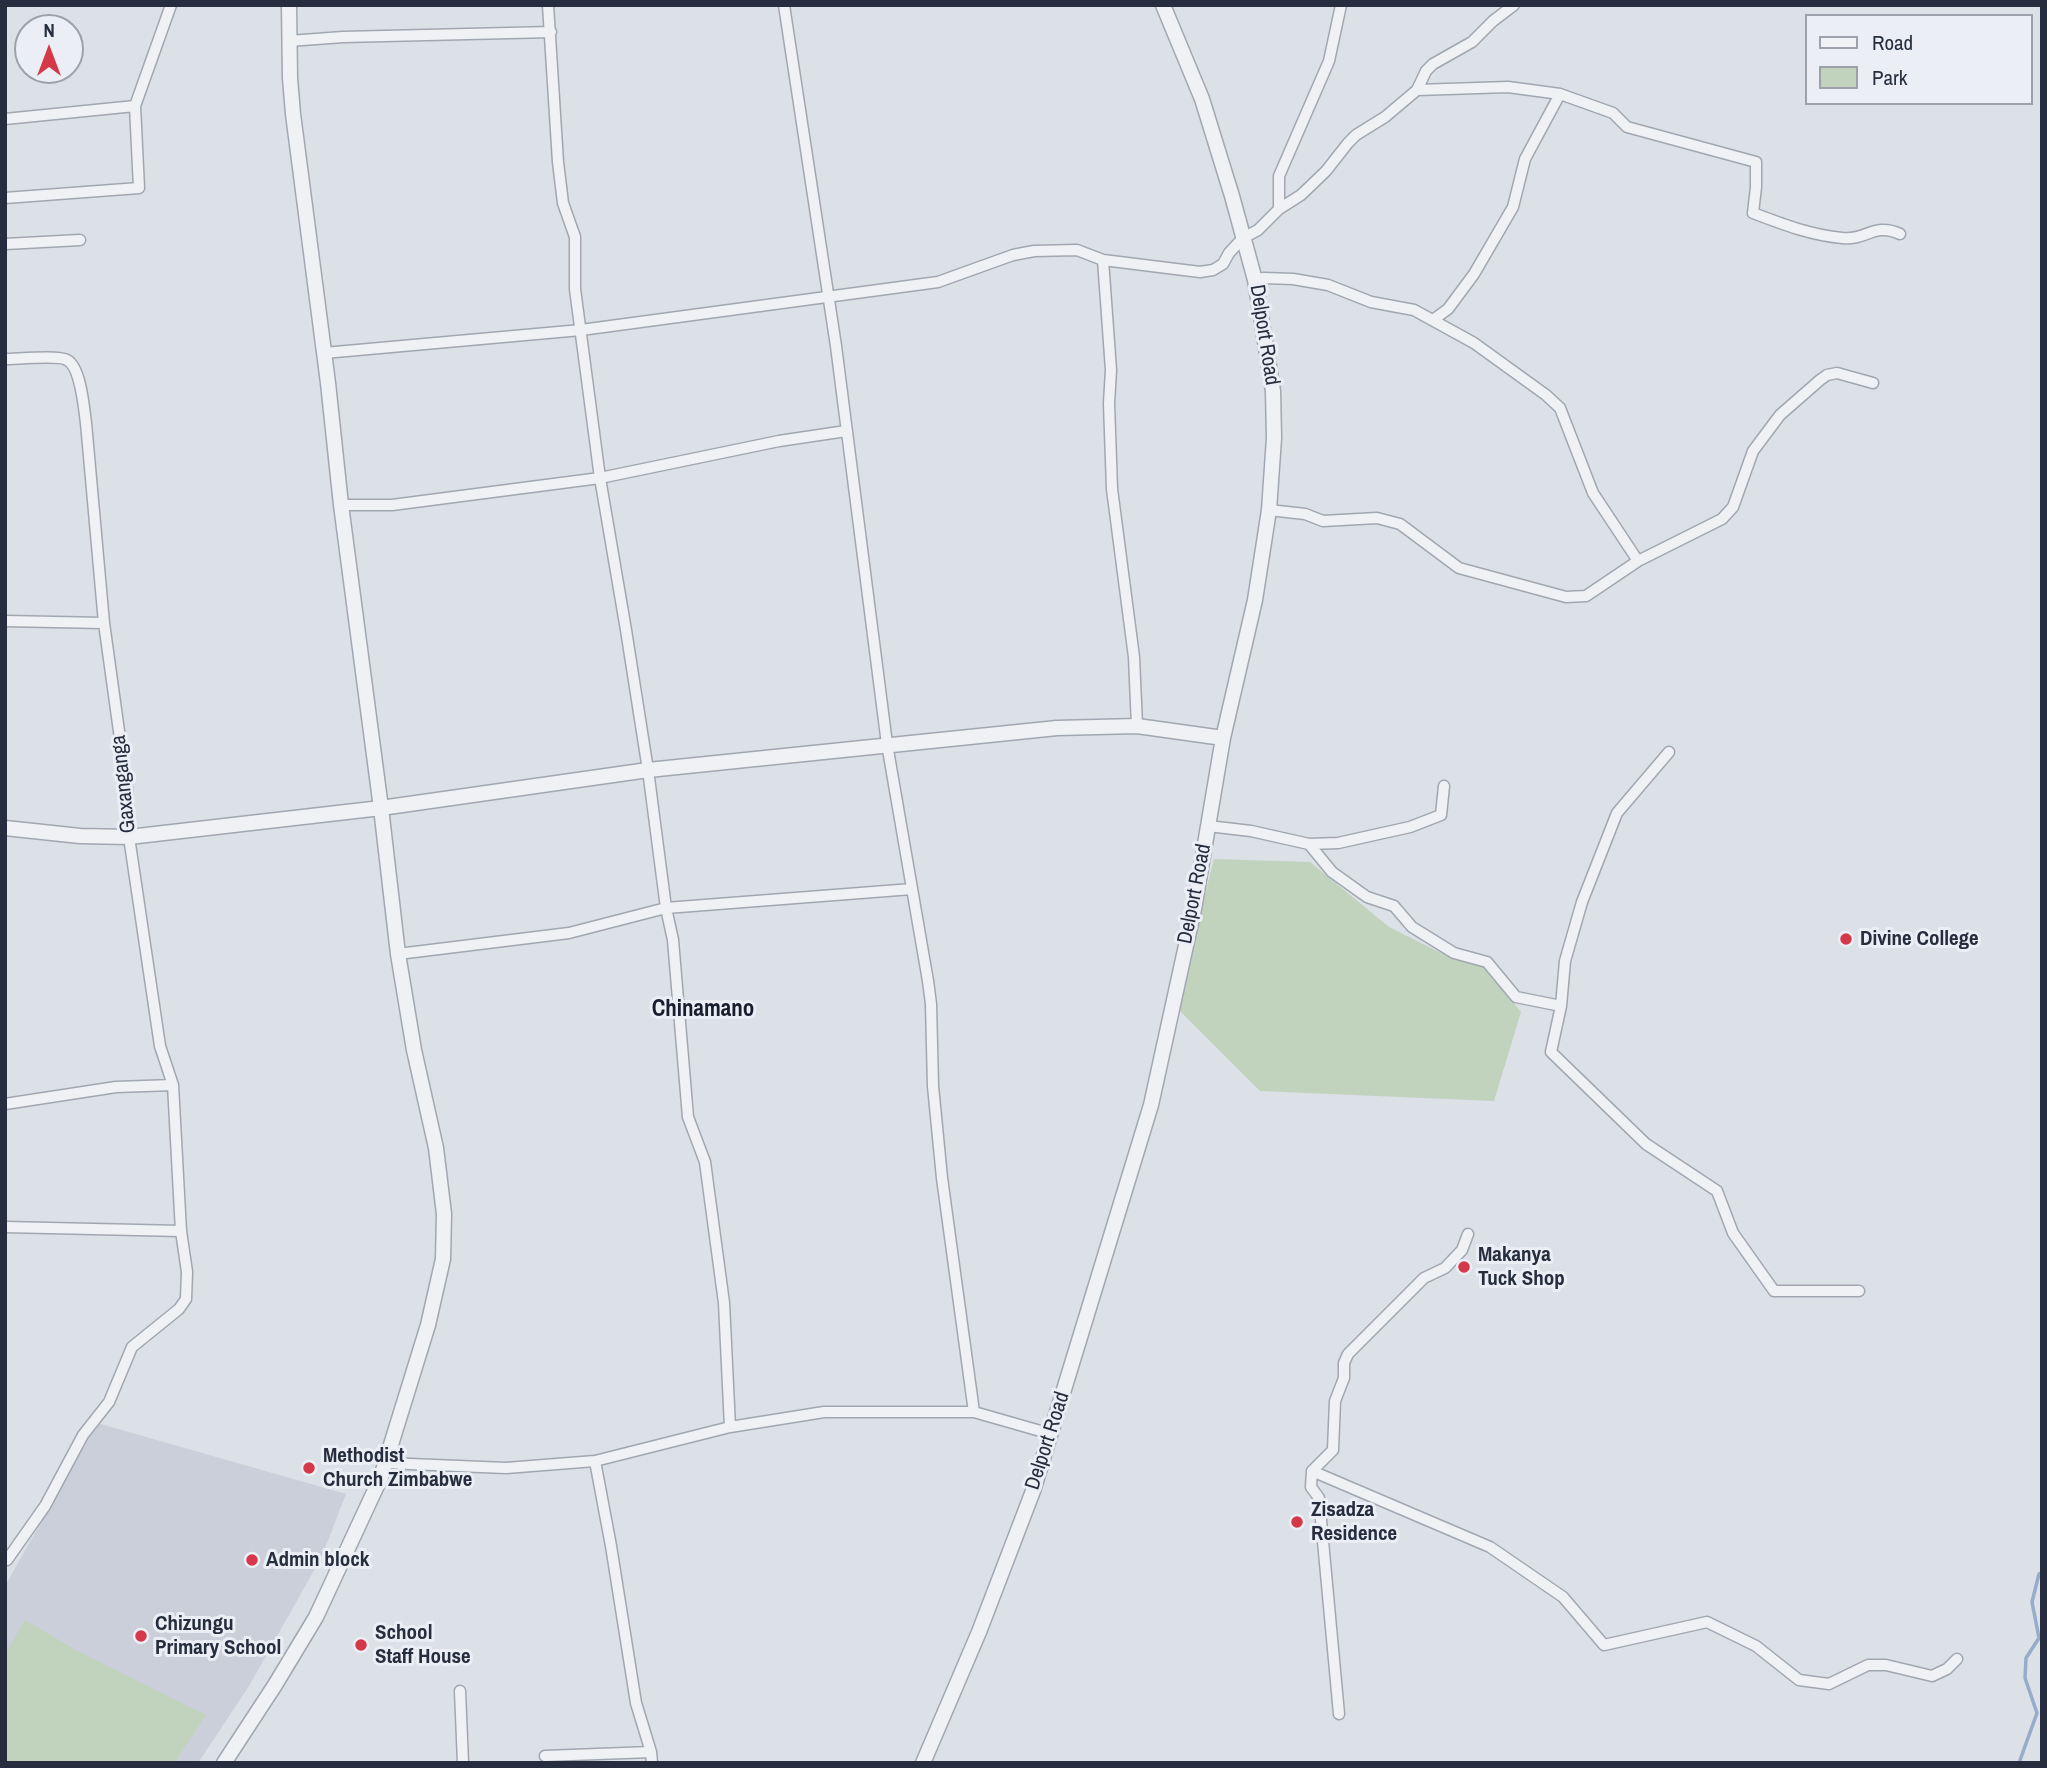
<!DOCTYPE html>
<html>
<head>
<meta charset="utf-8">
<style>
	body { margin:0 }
	#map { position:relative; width:2047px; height:1768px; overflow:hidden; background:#dce0e7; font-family:"Archivo Narrow",sans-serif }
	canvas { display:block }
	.frame { position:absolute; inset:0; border:7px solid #252d3e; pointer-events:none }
	.legend { position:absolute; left:1805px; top:14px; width:228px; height:91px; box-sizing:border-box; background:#ebeff5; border:2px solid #9ca1ac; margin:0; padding:9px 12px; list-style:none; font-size:21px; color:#252d3e }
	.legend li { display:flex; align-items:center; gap:14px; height:35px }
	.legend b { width:35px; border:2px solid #9ca1ac }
	.north { position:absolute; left:14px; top:14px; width:70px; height:70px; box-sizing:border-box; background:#ebeff5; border:2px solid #9ca1ac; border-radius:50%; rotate:0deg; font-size:19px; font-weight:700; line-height:28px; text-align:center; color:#252d3e }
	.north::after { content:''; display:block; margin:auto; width:24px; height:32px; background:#d53848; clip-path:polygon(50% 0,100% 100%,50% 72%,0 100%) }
</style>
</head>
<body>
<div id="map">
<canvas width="2047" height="1768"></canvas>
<div class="frame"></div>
<ul class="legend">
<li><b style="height:9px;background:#eff1f5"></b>Road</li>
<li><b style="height:19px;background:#c1d2bd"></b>Park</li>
</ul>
<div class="north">N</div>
</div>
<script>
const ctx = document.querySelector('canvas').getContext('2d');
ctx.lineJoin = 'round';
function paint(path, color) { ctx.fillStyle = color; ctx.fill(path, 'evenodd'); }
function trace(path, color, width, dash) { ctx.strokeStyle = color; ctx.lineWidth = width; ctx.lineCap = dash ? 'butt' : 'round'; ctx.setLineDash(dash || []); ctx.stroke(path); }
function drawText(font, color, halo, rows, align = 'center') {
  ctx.font = font + ' "Archivo Narrow",sans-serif'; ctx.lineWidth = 6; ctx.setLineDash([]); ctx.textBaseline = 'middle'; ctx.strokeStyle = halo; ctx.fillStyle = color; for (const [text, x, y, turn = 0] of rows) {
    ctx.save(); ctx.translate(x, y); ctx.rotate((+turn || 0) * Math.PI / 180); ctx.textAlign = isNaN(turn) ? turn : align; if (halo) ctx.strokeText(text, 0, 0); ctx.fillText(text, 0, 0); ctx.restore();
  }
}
const built = new Path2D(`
	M97 1423 346 1494 322 1556 249 1686 198 1763H5V1586Z`);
const green = new Path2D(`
	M1214 859 1310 862 1389 927 1437 951 1485 968 1521 1012 1494 1101 1260 1091 1176 1007Z
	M25 1620 74 1649 206 1715 174 1763H5V1655Z`);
const stream = new Path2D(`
	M2019 1763 2037 1713 2025 1678 2026 1658 2039 1638 2032 1602 2039 1574 2042 1573`);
const minor = new Path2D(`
	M548 5 558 162 563 203 575 237V289L600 478 626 630 648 770 666 908 673 940 688 1117 705 1162 724 1303 730 1427
	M784 5 836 346 887 744 928 981 931 1004 933 1086 942 1178 974 1412
	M289 41 343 37 551 32
	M1417 90 1508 87 1560 94 1613 113 1627 127 1756 162V187L1753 213C1782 224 1810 235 1842 238 1866 241 1874 222 1900 234
	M5 119 135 106 171 5
	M5 198 139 188 135 106
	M1279 209V176L1329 61 1341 5
	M5 244 80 240
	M1103 260 1111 370 1109 403 1112 489 1134 657 1137 726
	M1255 280 1264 278 1293 279 1328 285 1371 302 1414 310 1474 343 1546 395 1560 408 1593 493 1638 561
	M1433 320 1448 309 1474 274 1513 207 1525 159 1560 94
	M324 353 581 330 938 282 1013 255 1034 251 1077 250 1103 260 1200 272 1213 270 1223 264 1229 253 1243 238 1258 230 1279 209 1301 195 1326 171 1348 143 1356 135 1385 117 1417 90 1426 71 1433 64 1472 42 1493 21 1514 5
	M5 359C17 359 59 355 67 360 81 367 84 409 86 423L104 623 127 789 129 837 160 1046 173 1085 181 1231 187 1272 186 1299 179 1309 132 1347 109 1402 83 1435 45 1506 7 1560
	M341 505H392L600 478 779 441 846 431
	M1269 510 1305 514 1323 521 1377 518 1400 524 1459 568 1566 597 1586 596 1638 561 1722 519 1733 507 1753 451 1780 415 1820 380 1827 375 1837 373 1873 383
	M5 621 104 623
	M1669 752 1617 813 1582 902 1565 961 1561 1006 1551 1052 1646 1144 1717 1191 1733 1233 1774 1291H1859
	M1208 826 1251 831 1309 844 1338 843 1410 827 1441 815 1444 786
	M1309 844 1332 872 1367 897 1394 906 1412 927 1454 953 1487 962 1516 997 1561 1006
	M398 954 569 933 666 908 912 889
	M5 1104 116 1087 173 1085
	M5 1227 181 1231
	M595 1461 611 1546 636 1703 651 1752 652 1763
	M386 1463 506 1468 595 1461 730 1427 824 1412H974L1051 1434
	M1312 1471 1490 1547 1563 1597 1604 1645 1707 1622 1756 1646 1799 1680 1829 1684 1868 1665H1886L1932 1676 1947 1669 1957 1659
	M460 1691 463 1763
	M1339 1714 1319 1498 1311 1487 1312 1471 1333 1450 1335 1401 1344 1378V1363L1348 1354 1424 1278 1445 1268 1462 1250 1468 1234
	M545 1756 651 1752`);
const tertiary = new Path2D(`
	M5 828 80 836 129 837 381 808 648 770 1057 728 1137 726 1223 738
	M224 1763 275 1685 316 1617 381 1477 428 1325 443 1259 444 1214 436 1148 414 1050 398 954 381 808 341 505 328 383 293 114 290 78 289 5
	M923 1763 979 1632 1033 1491 1151 1105 1194 909 1223 738 1255 600 1269 510 1274 438 1273 391 1255 280 1232 196 1202 99 1163 5`);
const markers = [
	[1846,939,7,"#d53848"],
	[1464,1267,7,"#d53848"],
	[309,1468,7,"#d53848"],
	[1297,1522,7,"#d53848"],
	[252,1560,7,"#d53848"],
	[141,1636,7,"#d53848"],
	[361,1645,7,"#d53848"]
];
const streetNames = [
	["Delport Road",1264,335,81],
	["Gaxanganga",124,784,-96],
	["Delport Road",1195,894,-79],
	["Delport Road",1048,1441,-72]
];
const poiNames = [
	["Divine College",1860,939],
	["Makanya",1478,1255],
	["Tuck Shop",1478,1279],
	["Methodist",323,1456],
	["Church Zimbabwe",323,1480],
	["Zisadza",1311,1510],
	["Residence",1311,1534],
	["Admin block",266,1560],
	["Chizungu",155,1624],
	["Primary School",155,1648],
	["School",375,1633],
	["Staff House",375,1657]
];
const neighbourhoodNames = [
	["Chinamano",703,1010]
];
paint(built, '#cacfd9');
paint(green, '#c1d2bd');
trace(stream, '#95acca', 3.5);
trace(minor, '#a1a7b1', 13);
trace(tertiary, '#a1a7b1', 17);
trace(minor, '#eff1f5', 10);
trace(tertiary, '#eff1f5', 14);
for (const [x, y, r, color] of markers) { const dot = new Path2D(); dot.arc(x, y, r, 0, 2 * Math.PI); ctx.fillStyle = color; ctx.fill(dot); trace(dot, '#ebeff5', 2.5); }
drawText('21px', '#252d3e', '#ebeff5', streetNames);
drawText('bold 21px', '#252d3e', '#ebeff5', poiNames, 'left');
drawText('bold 23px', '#181e2f', '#ebeff5', neighbourhoodNames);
</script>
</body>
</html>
